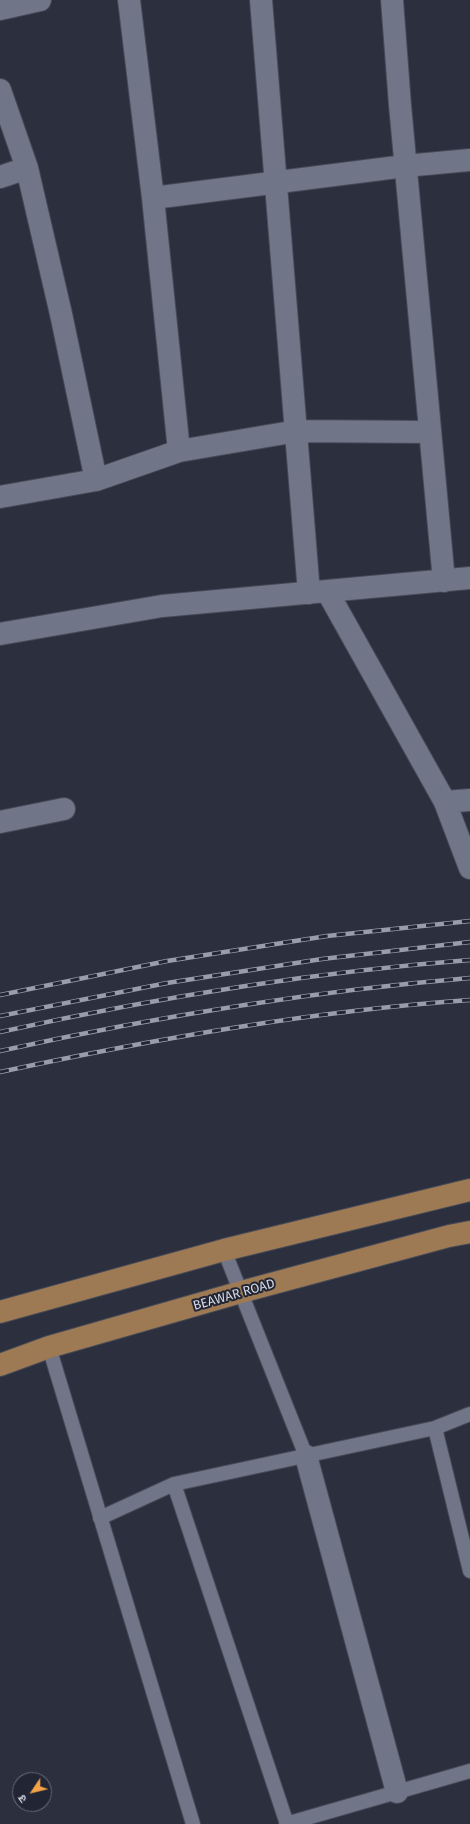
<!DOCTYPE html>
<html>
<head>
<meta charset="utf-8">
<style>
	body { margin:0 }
	#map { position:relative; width:470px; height:1824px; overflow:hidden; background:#2b2f3e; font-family:"Fira Sans","Noto Sans Devanagari",sans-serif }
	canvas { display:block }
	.north { position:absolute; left:12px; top:1772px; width:40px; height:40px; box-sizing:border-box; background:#212534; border:1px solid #6a6e7b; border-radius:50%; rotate:235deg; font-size:11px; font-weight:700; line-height:16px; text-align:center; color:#d8dbe5 }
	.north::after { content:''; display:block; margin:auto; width:14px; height:18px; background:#f5a346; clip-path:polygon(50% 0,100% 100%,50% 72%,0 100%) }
</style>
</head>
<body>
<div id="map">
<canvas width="470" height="1824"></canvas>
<div class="north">उ</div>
</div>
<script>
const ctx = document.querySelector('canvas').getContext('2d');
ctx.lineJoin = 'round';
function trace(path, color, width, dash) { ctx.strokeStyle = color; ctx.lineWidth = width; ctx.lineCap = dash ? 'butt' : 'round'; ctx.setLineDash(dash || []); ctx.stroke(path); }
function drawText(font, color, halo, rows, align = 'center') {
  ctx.font = font + ' "Fira Sans",sans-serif'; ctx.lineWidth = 4; ctx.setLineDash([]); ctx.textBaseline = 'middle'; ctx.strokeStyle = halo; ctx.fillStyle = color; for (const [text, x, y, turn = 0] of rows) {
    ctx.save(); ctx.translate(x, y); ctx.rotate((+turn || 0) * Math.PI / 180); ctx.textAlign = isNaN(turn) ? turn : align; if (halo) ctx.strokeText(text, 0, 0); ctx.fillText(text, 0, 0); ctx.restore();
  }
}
const lane = new Path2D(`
	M224 1250 306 1456
	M49 1347 193 1824
	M435 1428 470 1571
	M174 1484 287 1824
	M100 1518 174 1484 435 1428 470 1414
	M286 1824 470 1771`);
const street = new Path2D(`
	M129 0 153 198 179 451
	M261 0 309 593
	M392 0 400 105 444 581
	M0 9 40 0
	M0 90 27 168 61 314 96 480
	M0 177 27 168
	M153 198 405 166 470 160
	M0 497 96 480 179 451 297 431 429 432
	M327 591 445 802 470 868
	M0 634 162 606 470 578
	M445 802 470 800
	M0 822 64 809
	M306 1456 397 1792`);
const primary = new Path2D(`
	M0 1312 224 1250 470 1190
	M0 1365 49 1347 241 1292 449 1236 470 1232`);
const rail = new Path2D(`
	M0 995 167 961 327 936 470 921
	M0 1016 167 983 322 959 470 942
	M0 1032C155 998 312 972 470 960
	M0 1051C155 1017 312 991 470 978
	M0 1072C155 1039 312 1011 470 1000`);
const streetNames = [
	["BEAWAR ROAD",234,1295,-16]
];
trace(lane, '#464a57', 16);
trace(street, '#464a57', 24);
trace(primary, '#464a57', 24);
trace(lane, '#707587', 14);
trace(street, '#707587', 22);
trace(primary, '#9d7954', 22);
trace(rail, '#999da9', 4.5);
trace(rail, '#212534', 3, [9]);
drawText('13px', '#d8dbe5', '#212534', streetNames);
</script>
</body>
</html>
